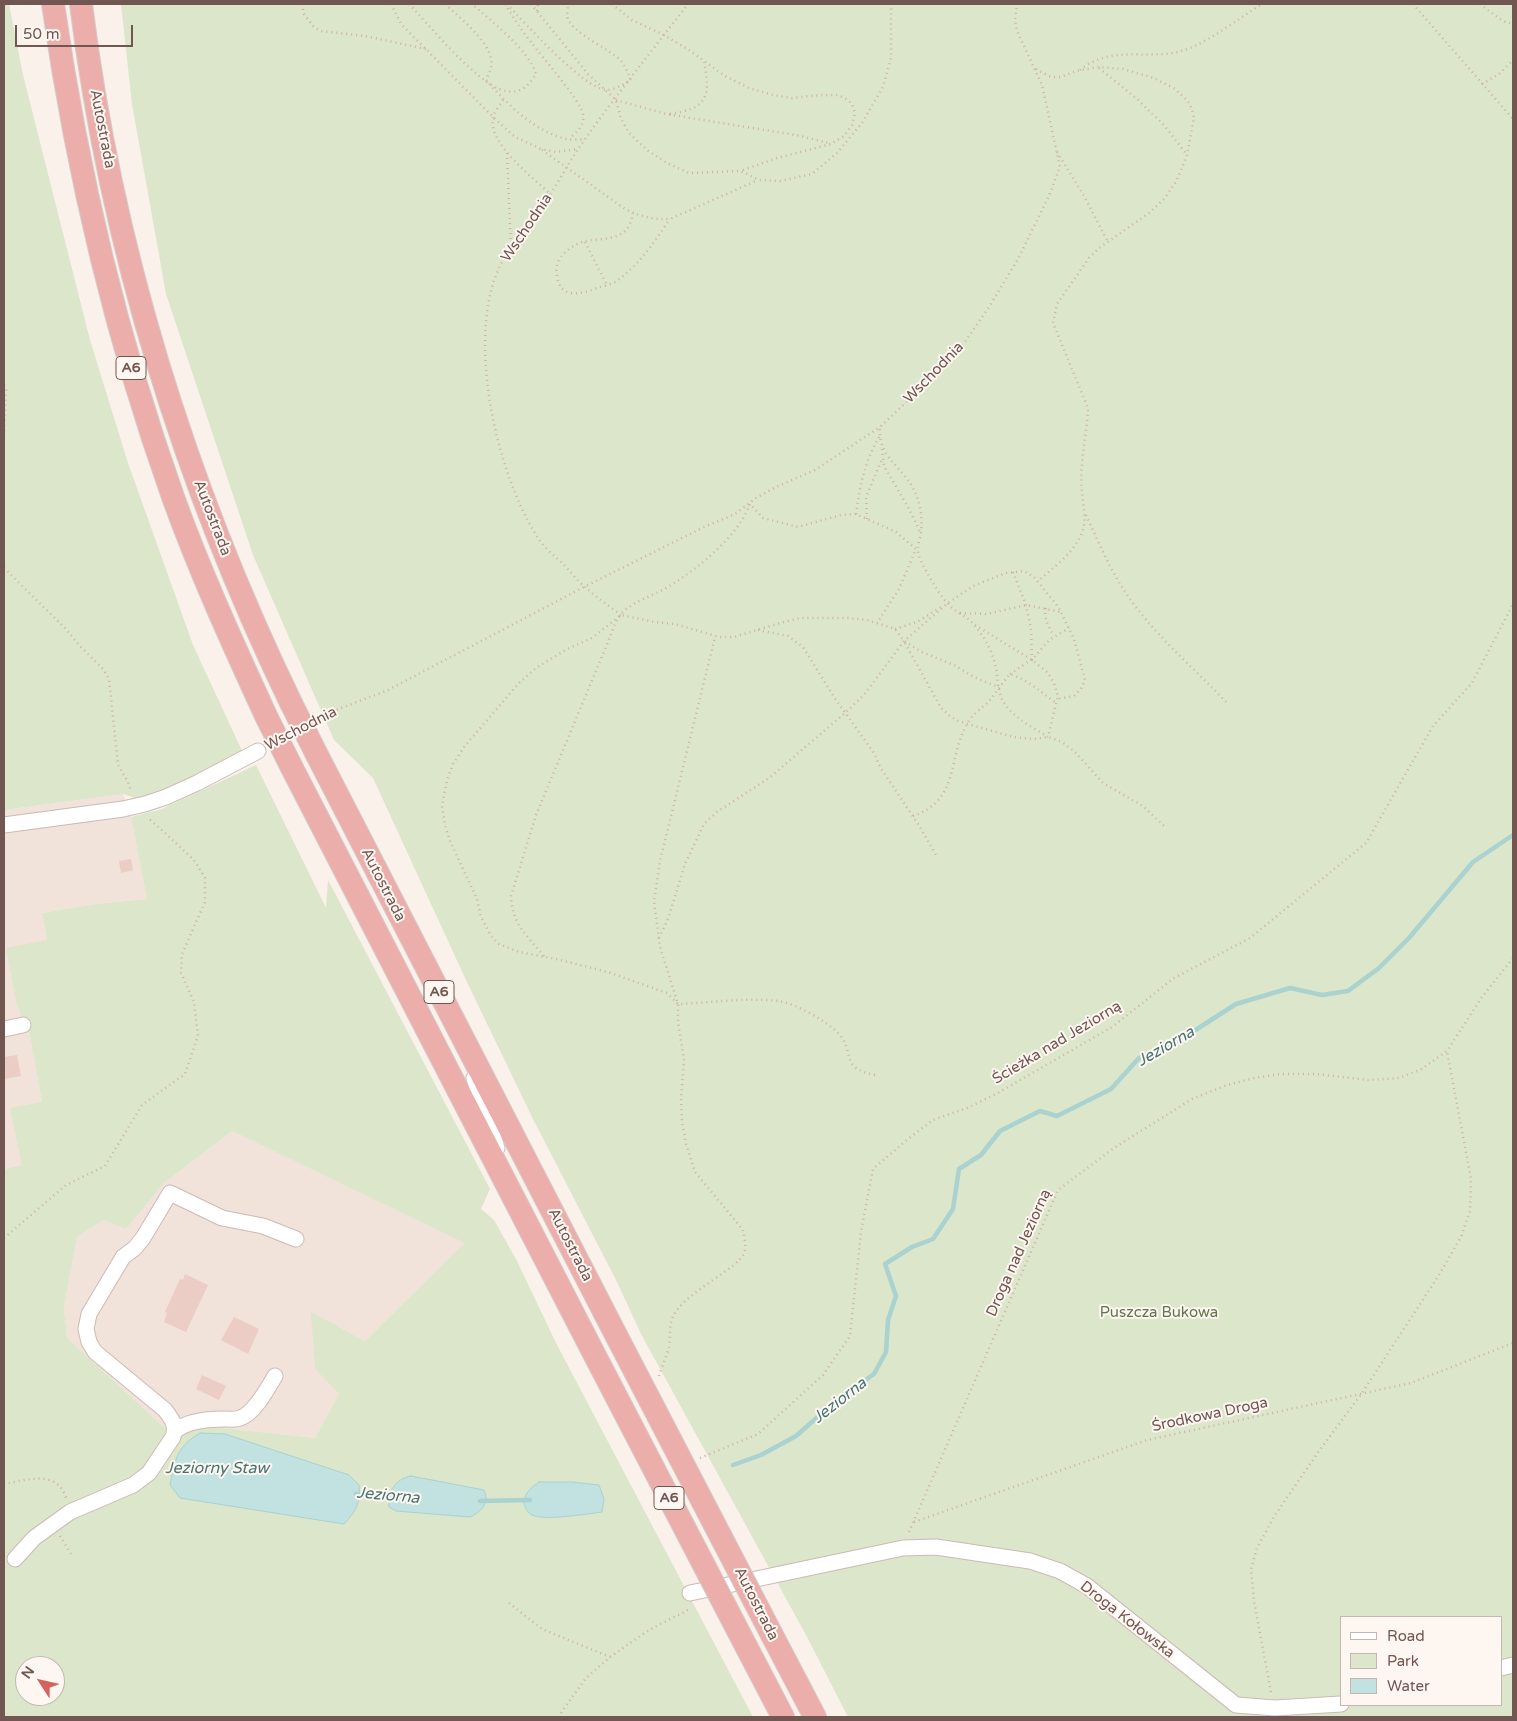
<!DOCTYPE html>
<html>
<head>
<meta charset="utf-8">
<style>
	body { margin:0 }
	#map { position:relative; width:1517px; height:1721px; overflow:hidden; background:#faf1eb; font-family:"Varela Round",sans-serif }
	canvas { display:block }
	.frame { position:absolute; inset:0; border:5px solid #725651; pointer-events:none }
	.legend { position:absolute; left:1340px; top:1616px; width:162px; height:90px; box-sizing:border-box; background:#fdf6f1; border:1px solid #c5b6b1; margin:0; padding:6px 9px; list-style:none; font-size:15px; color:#725651 }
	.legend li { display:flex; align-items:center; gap:10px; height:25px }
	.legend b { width:25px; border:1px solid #c5b6b1 }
	.north { position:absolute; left:15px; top:1656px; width:50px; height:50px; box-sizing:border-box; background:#fdf6f1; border:1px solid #c5b6b1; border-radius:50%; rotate:305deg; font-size:14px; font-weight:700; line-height:20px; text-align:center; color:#725651 }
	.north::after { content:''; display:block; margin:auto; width:18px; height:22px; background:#d46360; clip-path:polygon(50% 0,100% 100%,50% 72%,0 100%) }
	.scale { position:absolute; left:15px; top:25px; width:118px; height:22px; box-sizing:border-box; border:2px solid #725651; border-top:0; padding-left:6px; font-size:15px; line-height:18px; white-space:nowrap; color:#725651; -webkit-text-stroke:4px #fdf6f1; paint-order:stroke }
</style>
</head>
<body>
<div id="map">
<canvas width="1517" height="1721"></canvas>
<div class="frame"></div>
<ul class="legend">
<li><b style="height:6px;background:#fff"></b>Road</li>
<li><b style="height:14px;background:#dbe6ca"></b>Park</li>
<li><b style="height:14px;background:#c1e2e0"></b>Water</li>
</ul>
<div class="north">N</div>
<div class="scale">50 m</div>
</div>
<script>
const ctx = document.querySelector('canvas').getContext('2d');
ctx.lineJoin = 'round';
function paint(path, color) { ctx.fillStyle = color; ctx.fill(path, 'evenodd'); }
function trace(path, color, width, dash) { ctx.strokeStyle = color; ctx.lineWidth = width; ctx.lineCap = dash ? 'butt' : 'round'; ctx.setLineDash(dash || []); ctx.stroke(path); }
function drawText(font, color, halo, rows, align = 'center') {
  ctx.font = font + ' "Varela Round",sans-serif'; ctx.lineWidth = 4; ctx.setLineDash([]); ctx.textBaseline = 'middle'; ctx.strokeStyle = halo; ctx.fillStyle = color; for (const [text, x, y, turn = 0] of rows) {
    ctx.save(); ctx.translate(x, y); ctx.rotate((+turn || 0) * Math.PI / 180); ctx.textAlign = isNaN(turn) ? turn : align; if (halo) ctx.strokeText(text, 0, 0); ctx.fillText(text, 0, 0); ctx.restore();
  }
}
const residential = new Path2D(`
	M123 794 131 817 147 899 96 904 42 913 47 940 17 1005 30 1036 42 1102 22 1165 4 1169V810Z
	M232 1131 466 1243 365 1341 312 1313 315 1369 339 1394 315 1438 205 1426 166 1429 67 1338 64 1307 77 1237 104 1220 126 1229 164 1183Z`);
const green = new Path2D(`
	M4 4H9L23 75 90 340 128 463 193 645 243 753 168 788 138 799 123 794 4 810Z
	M121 4H1513V1717H848L806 1635 641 1334 617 1282 533 1119 466 980 373 778 334 740 253 555 166 294 132 104ZM1341 1617H1501V1705H1341Z
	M256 765 326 908 328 880 490 1189 481 1209 494 1220 517 1261 556 1343 753 1717H4V1169L22 1165 10 1108 42 1102 30 1036 17 1005 6 948 47 940 42 913 96 904 147 899 131 817 162 809ZM232 1131 465 1243 365 1341 311 1312 315 1369 339 1394 315 1438 205 1426 166 1429 67 1338 64 1307 77 1237 104 1220 126 1229 164 1183ZM25 1666H55V1696H25Z`);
const water = new Path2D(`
	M200 1433 225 1434 349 1475 359 1485C361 1503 356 1511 344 1524L180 1498 170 1485C175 1460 176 1447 200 1433Z
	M411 1476 484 1490C490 1503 481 1512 470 1517L396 1511 389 1507C388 1491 395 1479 411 1476Z
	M539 1482H572L599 1485 604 1499 602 1512C588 1514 543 1521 532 1515 528 1513 525 1508 524 1503 524 1493 532 1487 539 1482Z`);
const stream = new Path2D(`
	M733 1465 761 1455 796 1436 837 1400 874 1374 886 1352 888 1320 896 1296 885 1264 912 1247 933 1239 953 1209 959 1169 981 1155 1000 1131 1040 1111 1057 1116 1111 1089 1139 1058 1183 1038 1236 1004 1290 988 1322 995 1348 991 1379 968 1409 938 1473 862 1513 835
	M356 1494 393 1498
	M480 1501 530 1500`);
const building = new Path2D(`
	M131 859 133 870 121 873 119 861Z
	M17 1055 21 1076 4 1079V1057Z
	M185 1274 208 1285 186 1332 164 1322 167 1313 165 1312 180 1279 183 1280Z
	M234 1317 259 1329 248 1354 221 1340Z
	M202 1375 226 1386 219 1400 196 1389Z`);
const path = new Path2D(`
	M302 4 304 14 313 26 321 31 365 36 426 49
	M391 4 401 24 493 117 515 137 541 149 556 152 577 149
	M409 4C429 25 478 85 505 91 520 94 529 86 536 74 529 50 491 21 472 4
	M445 4C460 18 486 38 491 58 493 66 489 73 486 80 508 105 533 130 566 139 572 140 579 139 585 140
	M505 4C513 17 521 30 531 42 541 56 580 100 583 114 585 125 577 133 569 138
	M507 4C524 22 583 88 606 90 615 90 623 84 631 80 628 74 626 67 622 62 610 48 571 34 567 16 567 12 568 7 568 4
	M531 4 588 74 616 100 621 119 629 133 647 150 667 163 689 173 741 171 759 180 780 181 812 174 837 153 862 123 883 87 891 58V4
	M612 4 632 20 664 35 689 50 725 76 749 88 773 95 792 98 820 95H838L846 99 852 104 855 113 852 125 844 136 831 144 777 158 743 170
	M1413 4 1513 119
	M1480 4 1503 21 1513 24
	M537 11 538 4
	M1099 68 1136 98 1164 125 1187 155
	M1036 69 1051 77H1061L1076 71 1098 67 1123 69 1154 78 1175 89 1187 100 1192 109 1194 118 1187 155 1177 180 1165 198 1149 213 1099 248 1089 258 1057 304 1053 323 1088 408C1087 435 1079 464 1082 492 1083 507 1088 523 1080 537 1071 555 1053 568 1038 581
	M1080 70C1085 66 1091 62 1097 60 1123 49 1154 59 1181 51 1207 44 1239 18 1262 4
	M1482 84 1499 74 1513 60
	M503 100C500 105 494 112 493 118 487 143 534 178 550 194
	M616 100 666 114 796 135 829 143
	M670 114C707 108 711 98 704 62
	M542 150 625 209C640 216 653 220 670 219L758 180
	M1057 152 1084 196 1108 242
	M507 153 511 250
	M633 213C632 218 630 226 626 230 617 240 598 239 586 241 578 242 566 250 561 257 557 261 556 269 557 275 559 299 580 295 597 288 604 286 613 284 618 280 640 264 655 241 670 219
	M585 242 607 285
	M4 385 6 390 4 435
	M882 449 884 466 908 507 920 531
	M856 514C860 485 864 464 879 437
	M1086 515C1100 545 1113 577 1133 603 1161 641 1196 670 1228 704
	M867 519 866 497 882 459
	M4 568 65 628 79 645 103 669 109 679 118 765 128 782 131 791
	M1013 572 1026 605 1031 629 1032 660 1049 640 1069 628
	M1046 608C1043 619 1049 627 1054 636
	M960 613 987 614 1026 605 1061 612
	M621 615C609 606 596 597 585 587 577 581 571 572 564 565 555 556 545 549 538 538 496 474 464 332 502 262 512 244 528 227 540 210 554 190 565 169 578 149 613 99 651 52 688 4
	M975 625 1032 660 1047 672 1054 683 1058 696 1048 737C1029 725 1001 712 999 688
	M895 629 917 622 941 607
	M758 630 788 636 803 647 834 697 874 753 880 767 918 824 936 855
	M905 643 941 708 950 716 958 721 1013 737 1034 739 1048 737 1062 742 1075 752 1103 783 1143 806 1164 826
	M1010 674 1031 660
	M318 717 388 690 584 587 704 527 735 514 756 498 776 487 815 470 880 427 956 355 989 307 1018 259 1048 198 1060 167 1042 85 1017 31 1015 20 1017 4
	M913 816C960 800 947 759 967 724 972 714 984 707 991 699 997 691 1003 682 1010 674 1028 680 1041 692 1056 703
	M659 938 668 919 685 864 704 824 717 812 769 778 845 713 864 695 904 641 948 603 973 586 1006 573 1024 571 1034 577 1059 608 1074 639 1085 680 1081 689 1074 696 1057 699
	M544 956C527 936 512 924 511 896L536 815 608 642C612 633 615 621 621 614 635 599 655 596 671 585 700 567 738 536 750 504L763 518 798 527 841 515 856 514 896 532 916 549 899 589 877 623
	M875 1075C838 1068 856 1051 838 1033 825 1020 795 1003 778 1001 745 997 711 1003 678 1004L667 993 608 972 556 959 519 952 499 944 491 936 481 917 477 899 450 841 445 825 442 806 447 780 453 764 464 747 519 683 536 668 567 649 592 638 621 615 654 622 675 624 719 637H734L780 623 800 618H848L867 620 895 629 904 641 922 652 954 665 974 677 998 687C997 662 991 645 974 625 968 617 957 613 950 606 938 593 929 577 921 561 915 547 919 546 921 532 923 517 920 502 913 488 900 464 878 458 880 427
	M4 1238 66 1185 105 1166 142 1105 185 1074 198 1036 194 1002 181 973 182 954 205 902V878L194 860 163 831 148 818
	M659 1376C662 1366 667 1356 669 1347 671 1335 668 1324 675 1313 688 1291 739 1268 744 1253 747 1246 744 1237 743 1230L695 1172 686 1144 682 1121 681 1099 684 1060 678 1022V1004L660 947 654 901 660 861 715 637
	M700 1458 758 1434 823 1375 850 1336 861 1232 873 1169 908 1139 933 1120 967 1108 996 1094 1112 1027 1174 978 1250 938 1366 843 1433 726 1472 683 1513 604
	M4 1484C27 1480 57 1469 66 1498
	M914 1522 1147 1440 1411 1383 1513 1343
	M909 1532 1058 1190 1114 1148 1192 1099 1227 1085 1254 1078 1281 1074H1316L1368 1080 1399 1078 1420 1070 1447 1051 1482 997 1513 958
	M60 1536 71 1554
	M509 1603 542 1629 610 1657
	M1271 1692 1254 1601 1251 1569 1257 1548 1275 1515 1319 1451 1362 1393 1439 1275 1461 1237 1470 1211 1471 1179 1447 1051
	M558 1717 586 1678 610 1657 649 1630 690 1609`);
const minor = new Path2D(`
	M4 825 123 809 145 804 166 797 197 783 258 751
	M4 1029 23 1025
	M474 1078 497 1148
	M175 1431C187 1421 208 1419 224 1419 229 1419 236 1420 240 1418 254 1414 268 1388 275 1376
	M15 1559 34 1538 70 1512 133 1485 149 1473 173 1437C177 1426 172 1419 165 1410L95 1352 89 1342 86 1329 89 1314 123 1257 135 1248 143 1238 170 1193 222 1218 263 1226 296 1239
	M690 1593 903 1548 936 1547 1030 1561 1060 1571 1087 1586 1236 1705 1275 1708 1341 1704
	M1501 1668 1513 1665`);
const highway = new Path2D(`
	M53 4C77 172 116 337 173 497 200 572 233 644 266 716
	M81 4C111 246 185 484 291 703
	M316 753 616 1335
	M291 766 591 1348
	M772 1635 815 1717
	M747 1648 783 1717`);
const highwayBridge = new Path2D(`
	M291 703 316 753
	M266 716 291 766
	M616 1335 772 1635
	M591 1348 747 1648`);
const shields = [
	[131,368,30],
	[439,992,30],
	[669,1498,30]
];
const shieldNames = [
	["A6",131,368],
	["A6",439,992],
	["A6",669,1498]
];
const streetNames = [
	["Autostrada",102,129,79],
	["Wschodnia",527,228,-56],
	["Wschodnia",934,373,-46],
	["Autostrada",212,518,69],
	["Wschodnia",301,729,-27],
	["Autostrada",383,885,63],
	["Ścieżka nad Jeziorną",1057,1043,-31],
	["Autostrada",570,1245,63],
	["Droga nad Jeziorną",1019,1253,-66],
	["Środkowa Droga",1210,1415,-12],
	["Autostrada",756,1604,63],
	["Droga Kołowska",1127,1620,38]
];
const parkNames = [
	["Puszcza Bukowa",1159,1313]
];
const waterNames = [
	["Jeziorna",1166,1047,-30],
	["Jeziorna",840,1401,-38],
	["Jeziorny Staw",217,1469],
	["Jeziorna",388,1496,5]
];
paint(residential, '#f1e2da');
paint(green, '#dbe6ca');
paint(water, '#c1e2e0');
trace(water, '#a9d2d0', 1);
trace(stream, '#a9d2d0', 4.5);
paint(building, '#eccdc6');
trace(minor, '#cdbab5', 17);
trace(highway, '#d5cccb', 24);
trace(path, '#d1b0a9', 2.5, [1, 4]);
trace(minor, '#fff', 15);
trace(highway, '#ecaeaa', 22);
trace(highwayBridge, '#d5cccb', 24, []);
trace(highwayBridge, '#ecaeaa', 22);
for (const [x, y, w] of shields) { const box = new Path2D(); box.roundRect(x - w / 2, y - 11.5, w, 23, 4); ctx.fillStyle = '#fdf6f1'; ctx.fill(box); trace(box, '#725651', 1); }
drawText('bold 14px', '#725651', null, shieldNames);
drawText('15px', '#725651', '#fdf6f1', streetNames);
drawText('15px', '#60764a', '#fdf6f1', parkNames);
drawText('italic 16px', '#467573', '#fdf6f1', waterNames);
</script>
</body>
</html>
